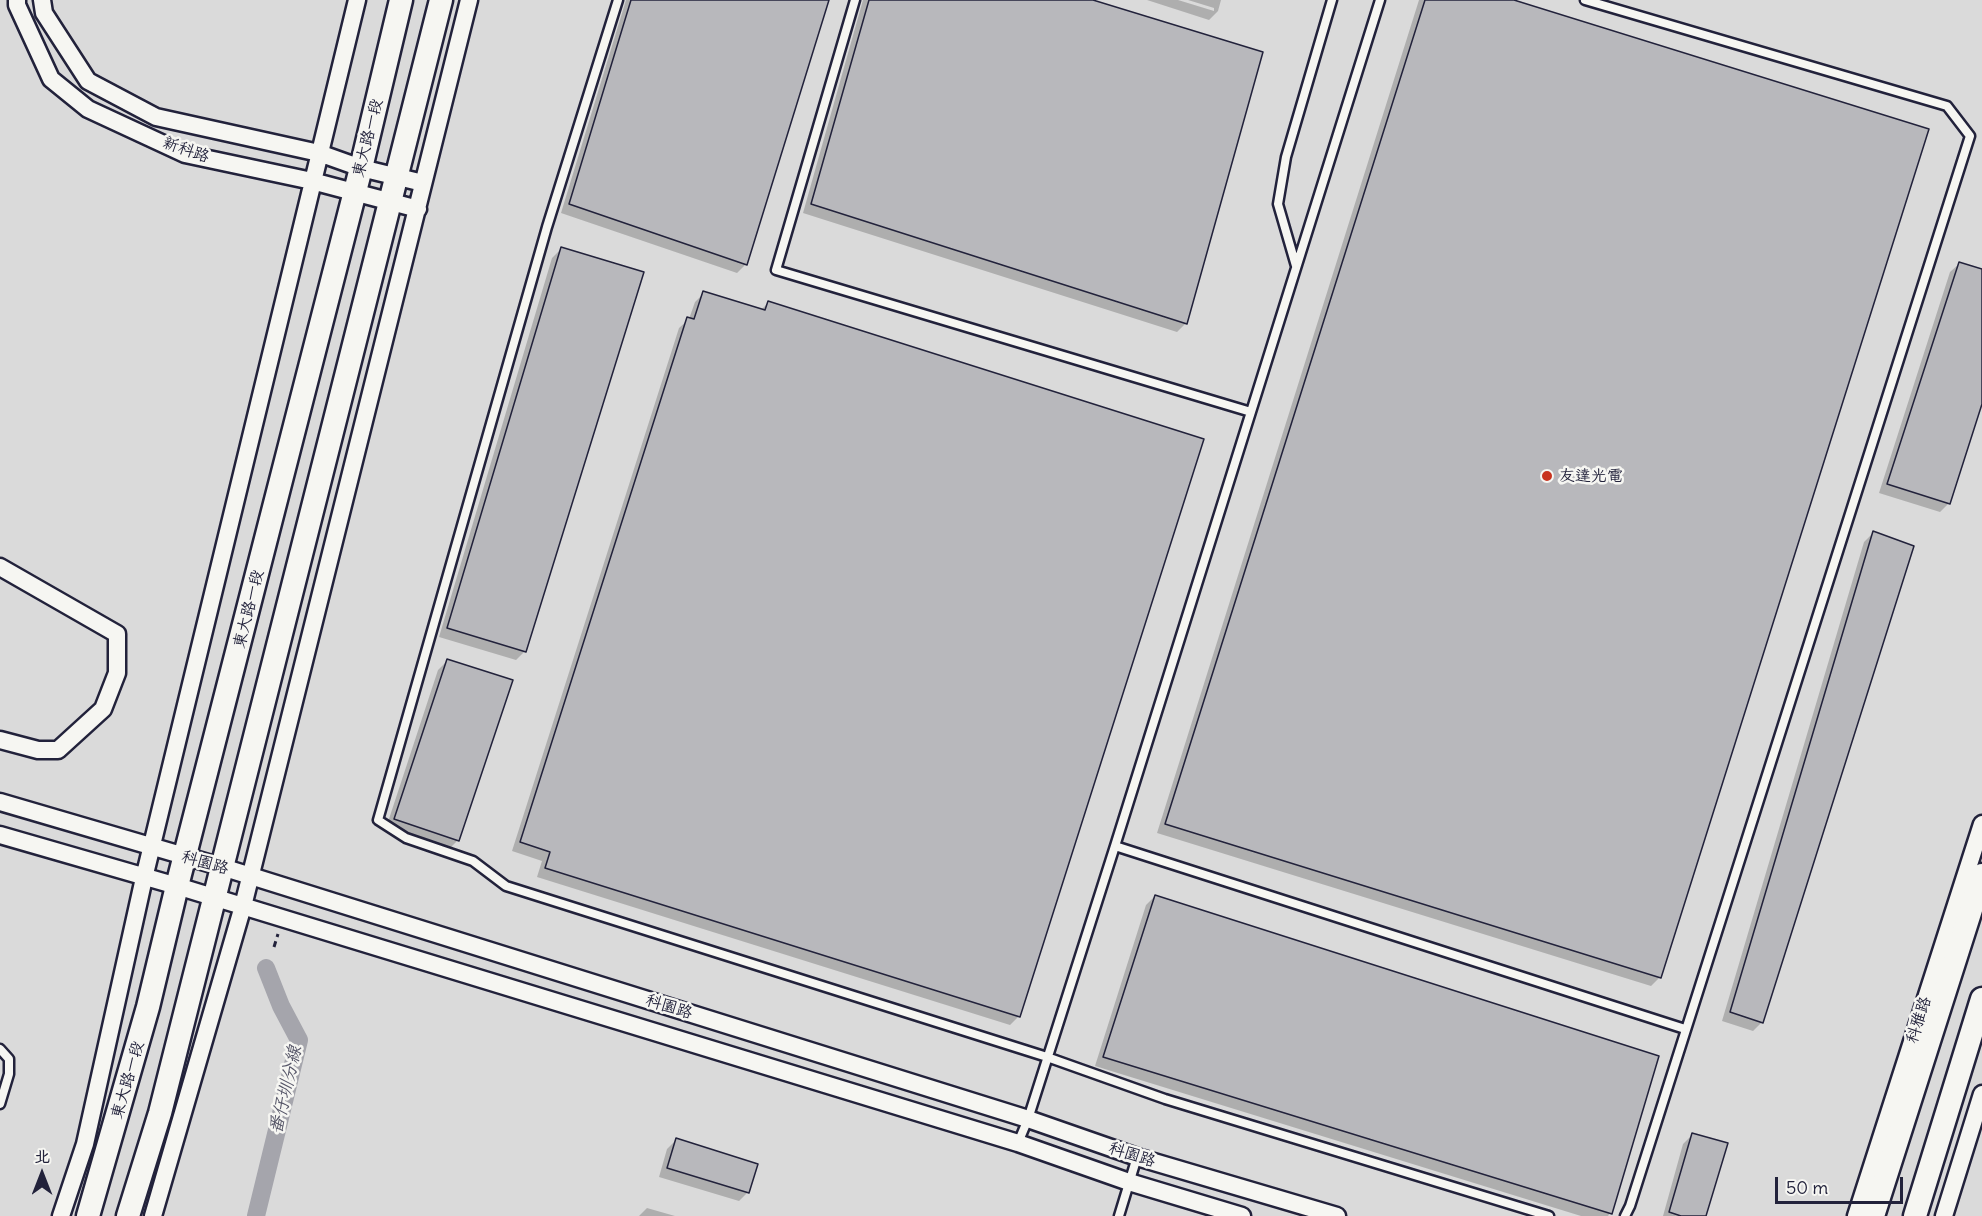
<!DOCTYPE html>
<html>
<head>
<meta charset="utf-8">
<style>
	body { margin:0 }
	#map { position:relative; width:1982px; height:1216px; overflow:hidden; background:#e9e9e7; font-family:Delius,"LXGW WenKai TC",sans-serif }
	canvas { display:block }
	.north { position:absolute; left:12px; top:1144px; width:60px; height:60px; -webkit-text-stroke:4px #f6f6f2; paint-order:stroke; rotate:0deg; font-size:16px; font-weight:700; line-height:24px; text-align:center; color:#22223b }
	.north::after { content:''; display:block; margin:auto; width:21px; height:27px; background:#22223b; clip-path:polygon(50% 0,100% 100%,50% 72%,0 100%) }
	.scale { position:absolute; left:1775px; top:1177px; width:128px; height:27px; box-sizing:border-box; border:3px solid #22223b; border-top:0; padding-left:8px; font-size:18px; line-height:21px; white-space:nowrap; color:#22223b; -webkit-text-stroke:4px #f6f6f2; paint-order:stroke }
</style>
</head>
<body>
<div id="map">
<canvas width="1982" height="1216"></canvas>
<div class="north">北</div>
<div class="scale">50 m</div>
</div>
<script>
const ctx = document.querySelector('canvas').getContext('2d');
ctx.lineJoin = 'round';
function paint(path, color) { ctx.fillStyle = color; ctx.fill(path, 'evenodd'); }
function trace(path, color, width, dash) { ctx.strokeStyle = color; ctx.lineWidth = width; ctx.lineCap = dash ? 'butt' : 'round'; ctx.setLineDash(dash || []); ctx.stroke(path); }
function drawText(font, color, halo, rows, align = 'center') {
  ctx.font = font + ' Delius,"LXGW WenKai TC",sans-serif'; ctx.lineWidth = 5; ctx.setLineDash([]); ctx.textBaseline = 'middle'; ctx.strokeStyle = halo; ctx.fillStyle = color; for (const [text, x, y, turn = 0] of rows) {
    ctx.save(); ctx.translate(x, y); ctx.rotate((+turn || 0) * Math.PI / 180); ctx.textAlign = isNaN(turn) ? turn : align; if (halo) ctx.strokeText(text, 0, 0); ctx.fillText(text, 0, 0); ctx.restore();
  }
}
const built = new Path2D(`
	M0 0H1982V1216H0Z`);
const shadow = new Path2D(`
	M626 0H828L746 264 737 273 561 213Z
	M863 0H1088L1186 323 1177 332 803 213Z
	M1147 0H1178L1214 11V8L1188 0H1221L1218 11 1209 20Z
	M1419 0H1509L1660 977 1651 986 1157 833Z
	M561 249 525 651 516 660 439 637 552 258Z
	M1959 264 1982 271V399L1949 503 1940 512 1879 493 1950 272Z
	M704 293 760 311 768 303 1019 1016 1010 1025 537 877 542 861 512 851 679 328 689 319 695 302Z
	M1873 533 1762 1022 1753 1031 1722 1021 1864 542Z
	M447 661 458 840 449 849 386 828 438 670Z
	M1155 896 1610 1213 1608 1216H1581L1095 1066 1146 905Z
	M1692 1135 1705 1216H1663L1683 1144Z
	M676 1140 748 1192 739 1201 659 1177 667 1149Z
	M647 1208 675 1216H639Z`);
const canal = new Path2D(`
	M256 1216 299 1040 281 1006 266 968`);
const building = new Path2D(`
	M631 0H829L747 265 569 204Z
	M869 0H1093L1263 52 1187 324 811 204Z
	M1425 0H1514L1929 129 1661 978 1165 824Z
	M561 247 644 272 526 652 447 628Z
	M1959 262 1982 269V404L1950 504 1887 484Z
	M703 291 765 310 768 301 1204 439 1020 1017 545 868 550 852 520 842 687 317 694 319Z
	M1873 531 1914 546 1763 1023 1730 1012Z
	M447 659 513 680 459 841 394 819Z
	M1155 895 1659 1056 1612 1214 1103 1057Z
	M1692 1133 1728 1143 1706 1216H1681L1669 1212Z
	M676 1138 758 1164 749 1193 667 1168Z`);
const path = new Path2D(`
	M274 947 278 934`);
const lane = new Path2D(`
	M618 0 547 227 378 820 406 838 473 861 506 886 1047 1057 1165 1099 1549 1216
	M855 0 776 270 1251 412
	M1585 0 1947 106 1970 136 1630 1206 1625 1216
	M1296 266 1278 204 1286 157 1332 0
	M1115 846 1380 0
	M0 1049 9 1059V1074L0 1104
	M1018 1143 1028 1119 1115 846 1685 1029
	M1119 1216 1137 1157`);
const street = new Path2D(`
	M17 0V5L51 79 88 109 185 154 312 181 418 209
	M42 0 44 13 88 81 156 117 319 153 361 168 423 183
	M0 567 117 634V673L103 709 58 750H38L0 740
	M0 802 222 867 1028 1119 1137 1157 1337 1216
	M0 835 177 886 1018 1143 1129 1182 1242 1216
	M61 1216 85 1144 144 878 357 0
	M153 1216 243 906 469 0
	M1856 1216 1982 824
	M1944 1216 1982 1094`);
const secondary = new Path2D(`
	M88 1216 148 1007 177 886 361 168 401 0
	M128 1216 160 1113 441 0
	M1873 1216 1982 875
	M1915 1216 1982 999`);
const markers = [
	[1547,476,6,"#c8321e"]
];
const streetNames = [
	["東大路一段",368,138,-76],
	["新科路",186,150,19],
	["東大路一段",249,609,-76],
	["科園路",205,863,16],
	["科園路",669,1007,17],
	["科雅路",1919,1020,-72],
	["東大路一段",128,1080,-74],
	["科園路",1132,1155,18]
];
const poiNames = [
	["友達光電",1559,476]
];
const waterNames = [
	["番仔圳分線",286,1090,-77]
];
paint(built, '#dadada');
paint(shadow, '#0003');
trace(canal, '#a5a5ac', 18);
paint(building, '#b8b8bc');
trace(building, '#22223b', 1.5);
trace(lane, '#22223b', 13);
trace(street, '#22223b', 21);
trace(secondary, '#22223b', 27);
trace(path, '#22223b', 3, [6, 4.5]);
trace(lane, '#f6f6f2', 8);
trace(street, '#f6f6f2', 16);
trace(secondary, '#f6f6f2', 22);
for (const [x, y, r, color] of markers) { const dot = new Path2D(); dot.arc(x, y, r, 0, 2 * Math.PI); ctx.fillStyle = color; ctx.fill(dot); trace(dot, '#f6f6f2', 2); }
drawText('16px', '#22223b', '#f6f6f2', streetNames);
drawText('16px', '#22223b', '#f6f6f2', poiNames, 'left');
drawText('italic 18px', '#565668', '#f6f6f2', waterNames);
</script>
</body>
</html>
